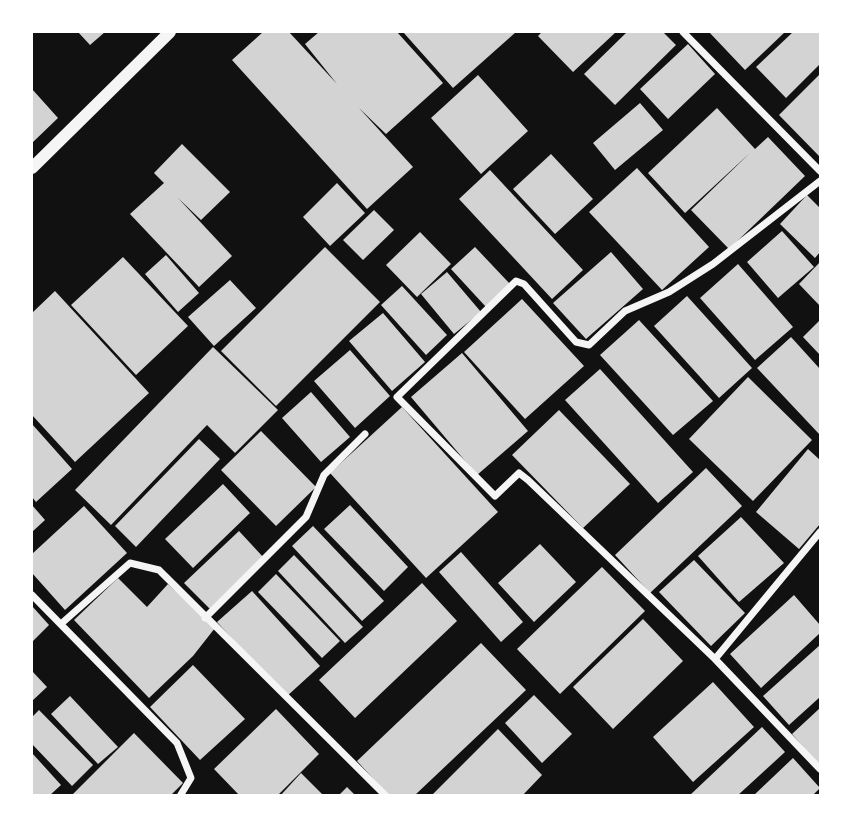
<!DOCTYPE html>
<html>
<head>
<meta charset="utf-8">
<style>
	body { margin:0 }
	#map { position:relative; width:852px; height:827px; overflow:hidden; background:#111; font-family:Cabin,sans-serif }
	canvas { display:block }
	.frame { position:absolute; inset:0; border:33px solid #fff; pointer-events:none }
</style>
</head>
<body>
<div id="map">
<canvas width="852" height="827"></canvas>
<div class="frame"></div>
</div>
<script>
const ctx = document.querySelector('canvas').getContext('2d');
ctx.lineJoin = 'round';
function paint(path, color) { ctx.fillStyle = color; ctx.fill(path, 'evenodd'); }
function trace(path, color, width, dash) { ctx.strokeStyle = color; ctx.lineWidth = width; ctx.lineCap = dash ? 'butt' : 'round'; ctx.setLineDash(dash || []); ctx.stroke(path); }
const building = new Path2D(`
	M78 32H105L90 45Z
	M263 32H289L337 84 305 44 319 32H397L443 83 386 134 359 108 413 167 367 209 232 60Z
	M403 32H516L453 88Z
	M542 32H616L573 72 538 36Z
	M627 32H663L676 45 615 105 584 74Z
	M709 32H785L745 70Z
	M793 32H820V64L786 98 756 67Z
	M688 44 715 74 668 119 640 89Z
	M820 74V155L819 156 779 115Z
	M478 75 528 131 481 174 431 118Z
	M32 89 58 118 32 143Z
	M640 103 663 130 615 170 593 143Z
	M717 108 755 149 768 137 805 176 729 249 691 210 751 152 685 213 648 173Z
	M182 144 230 192 201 220 178 198 232 256 199 287 130 214 164 183 154 173Z
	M551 154 593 199 555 234 513 189Z
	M637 168 709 247 662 290 589 212Z
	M490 170 583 270 552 299 459 199Z
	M337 183 365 213 330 246 303 217Z
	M807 195 820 208V252L815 258 780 224Z
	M374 210 394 230 363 260 343 240Z
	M782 231 814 267 778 298 747 262Z
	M420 232 451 264 417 297 386 265Z
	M325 247 380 302 276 406 221 351Z
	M475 247 510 284 486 307 451 269Z
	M611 252 643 289 586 339 553 303Z
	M166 255 199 293 178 312 145 274Z
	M123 257 188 326 136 375 71 305Z
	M820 262V306L799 284Z
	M738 264 793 327 755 360 700 298Z
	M447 272 481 312 454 334 421 294Z
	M230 280 256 308 214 346 188 317Z
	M402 286 447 335 426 355 381 305Z
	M55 291 149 393 75 462 32 415V313Z
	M687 296 752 368 719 398 654 326Z
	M522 299 584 366 525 419 464 352Z
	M383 313 425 362 392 391 349 341Z
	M639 320 713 401 673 435 600 355Z
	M820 320V355L803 337Z
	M791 337 820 369V435L757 368Z
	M213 347 278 410 235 453 207 425 111 525 75 490Z
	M350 350 390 396 355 428 314 381Z
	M462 353 528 431 477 475 411 397Z
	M600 369 693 472 658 503 565 400Z
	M748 377 812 440 753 501 689 439Z
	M311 392 350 437 321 462 282 418Z
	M402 407 498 512 426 578 330 473Z
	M559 410 630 484 583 528 512 455Z
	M32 424 72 469 36 502 32 497Z
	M261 431 316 487 276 526 221 470Z
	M199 439 220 459 136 547 115 526Z
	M808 449 820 460V524L799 549 756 512Z
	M706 468 742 506 650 593 615 555Z
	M223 484 250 513 193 568 165 539Z
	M32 505 45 520 32 532Z
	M350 505 408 567 384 591 324 529Z
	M84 506 127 553 65 610 32 573V554Z
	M741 517 784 563 739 602 698 556Z
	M313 526 384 601 362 621 292 546Z
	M239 531 264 558 210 609 184 583Z
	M540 544 576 582 534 622 498 583Z
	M461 552 523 622 501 642 439 572Z
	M294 555 363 627 345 643 278 571Z
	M694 560 745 613 711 646 659 592Z
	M602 567 645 611 560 694 517 649Z
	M276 574 340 641 322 658 258 592Z
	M118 578 147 607 168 584 215 628 193 656 149 698 74 620Z
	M422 583 457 621 355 718 319 680Z
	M252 591 320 666 286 697 217 622Z
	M794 595 820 625V633L761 688 730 654Z
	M32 606 49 625 32 642Z
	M643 619 683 661 613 729 573 687Z
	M481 643 526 690 414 796H389L357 761Z
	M820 645V697L789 725 763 696Z
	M193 665 245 719 200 760 150 707Z
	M32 671 47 687 32 701Z
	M713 682 754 727 693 782 653 737Z
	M534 695 572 734 542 763 505 723Z
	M70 696 118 747 98 764 51 714Z
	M820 708V766L792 734Z
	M276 709 319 754 277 796H240L214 769Z
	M39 710 93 765 72 786 32 744V717Z
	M762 727 785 752 737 796H689Z
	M498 729 542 775 522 796H431Z
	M134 733 183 783 170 796H71Z
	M32 753 61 785 49 796H32Z
	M793 758 820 788 812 796H753Z
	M301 773 324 796H280Z
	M347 787 356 796H338Z`);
const minor = new Path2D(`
	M683 32 820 171
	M820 532 715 659 820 769
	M32 595 177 743 191 778 180 796
	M205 618 306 517 324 475 365 434
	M62 623 130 563 159 570 386 796
	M715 659 528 480 519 473 495 496 397 397 516 281 524 284 576 342 589 345 625 311 669 292 713 264 820 181`);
const tertiary = new Path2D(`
	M32 168 170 32`);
paint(building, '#d3d3d3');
trace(minor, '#f5f5f5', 7);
trace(tertiary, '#f5f5f5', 12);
</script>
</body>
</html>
